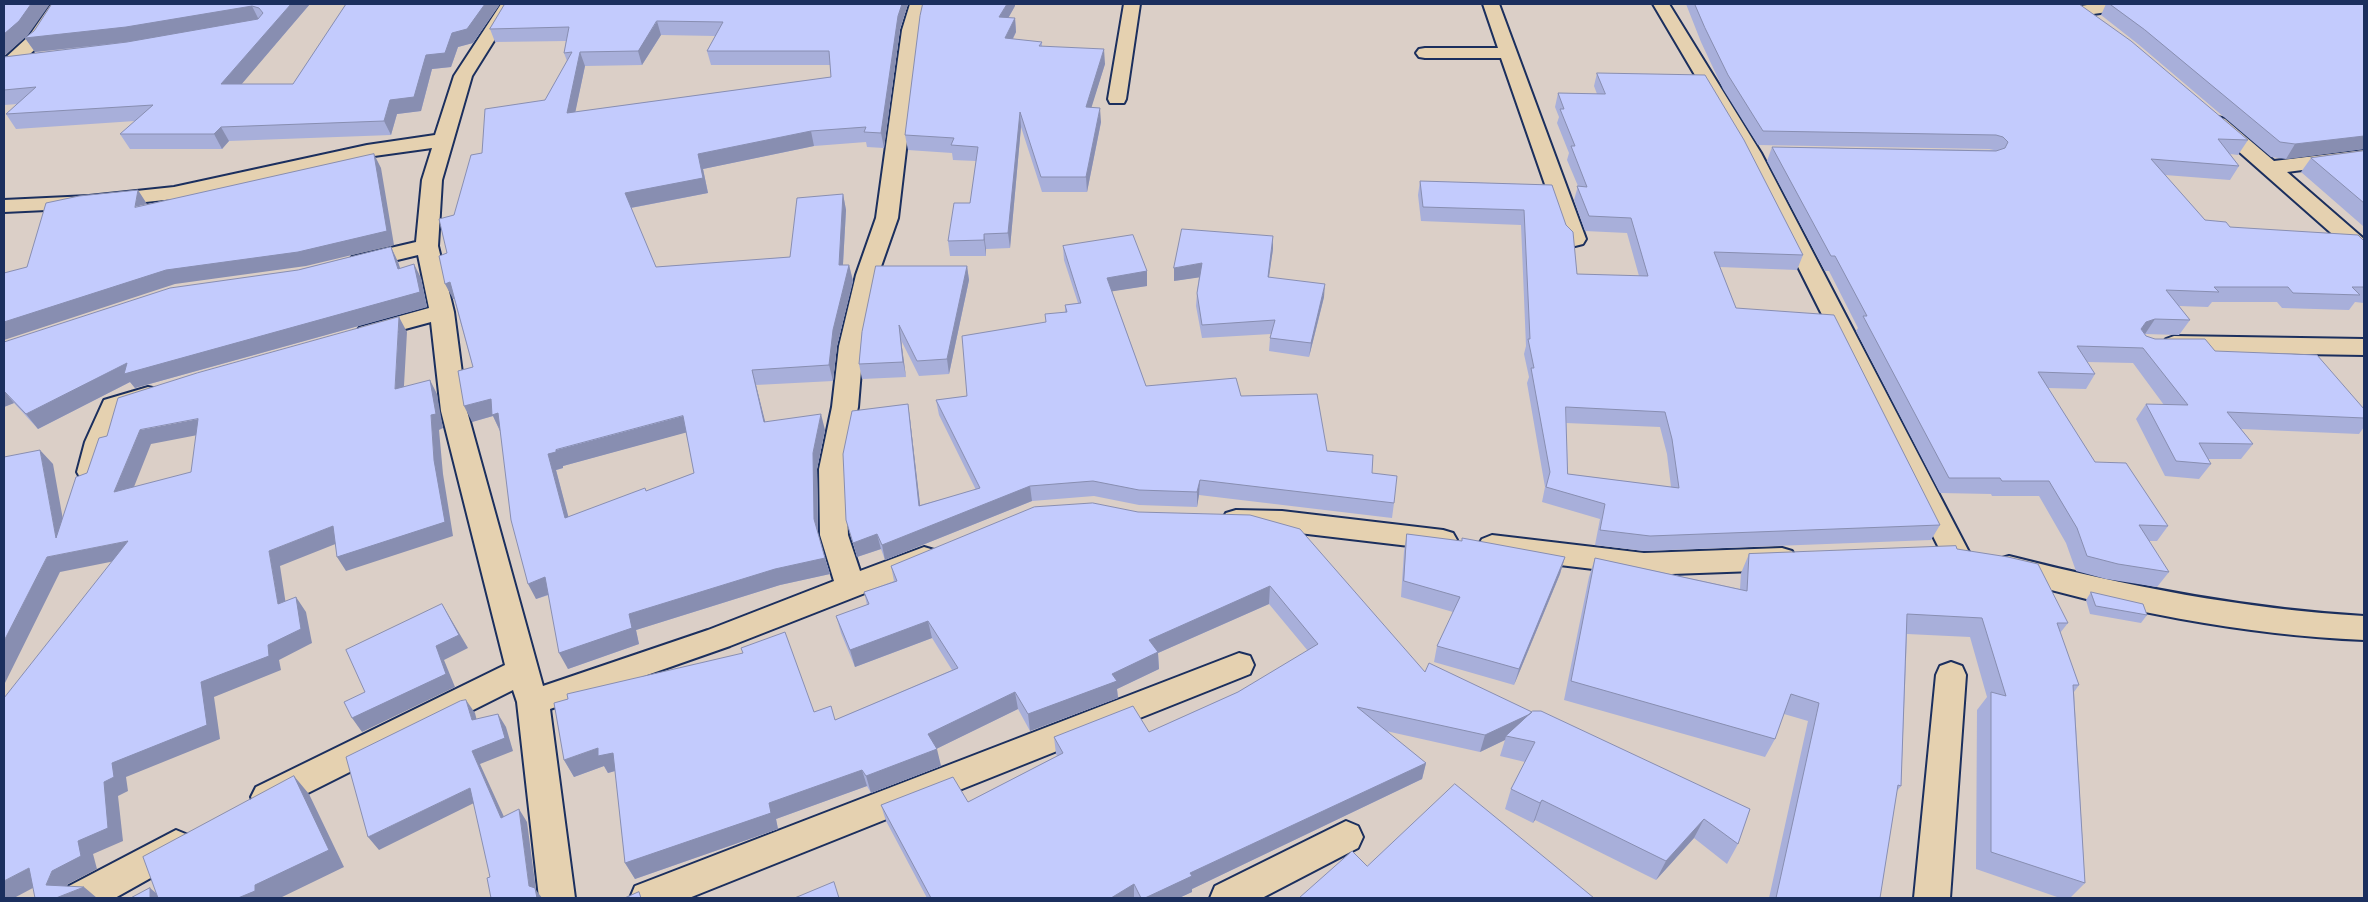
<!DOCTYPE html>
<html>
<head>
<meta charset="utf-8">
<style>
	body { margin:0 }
	#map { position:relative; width:2368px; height:902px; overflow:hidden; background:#dbcfc7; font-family:Kalam,sans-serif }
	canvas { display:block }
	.frame { position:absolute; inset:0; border:5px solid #1b2f5e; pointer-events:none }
</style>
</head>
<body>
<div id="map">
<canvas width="2368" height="902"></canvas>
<div class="frame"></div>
</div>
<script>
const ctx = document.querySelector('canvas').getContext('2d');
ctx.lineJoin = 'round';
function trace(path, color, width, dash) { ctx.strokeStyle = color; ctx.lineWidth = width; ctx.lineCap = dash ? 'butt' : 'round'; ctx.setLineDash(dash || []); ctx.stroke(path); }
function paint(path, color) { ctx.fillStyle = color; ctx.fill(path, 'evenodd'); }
const street = new Path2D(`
	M51 4H67L41 44 10 72 4 73V59L29 36Z
	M501 4H517L472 76 442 180 438 246 454 312 467 411 543 686 708 630 834 581 820 535 819 469 832 407 839 346 856 275 876 218 902 30 910 4H926L920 30 898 218 878 275 863 346 858 407 845 469 848 535 860 571 924 547 934 550 938 558 934 566 730 646 550 709 575 898H539L517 702 513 690 280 807 268 812 256 807 251 797 256 787 505 665 441 411 431 322 368 339 360 337 356 332 360 327 429 308 418 255 360 269 352 267 349 262 352 257 416 242 422 180 432 148 367 157 174 199 89 208 4 212V200L89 196 174 187 367 145 435 135 454 76Z
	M1124 4H1140L1126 99 1124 103H1110L1108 99Z
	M1483 4H1499L1586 239 1583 244 1575 246 1567 244 1564 239 1501 58H1425L1419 57 1416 53 1419 49 1425 48H1498Z
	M1653 4H1669L1761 153 1969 552 1965 560 1955 563 1945 560 1741 153Z
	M2094 4H2137L2135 8 2129 9 2079 16 2073 15 2070 11 2073 7Z
	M2218 117 2225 119 2274 161 2364 150V162L2287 172 2364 239V257L2356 255 2211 127 2208 123 2211 119Z
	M2174 336 2364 339V355L2174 352 2166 349 2162 344 2166 339Z
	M148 387 157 389 161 395 157 401 123 412 99 479 90 481 81 479 77 472 85 442 104 400Z
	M1236 510 1282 511 1443 530 1453 533 1457 540 1453 547 1443 550 1282 531 1236 530 1226 527 1222 520 1226 513Z
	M1492 535 1644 553 1782 548 1792 551 1796 559 1792 567 1782 570 1644 575 1492 557 1482 553 1478 546 1482 539Z
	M2009 556C2126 586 2243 609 2364 616V640C2245 635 2113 610 1999 575L1995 567 1999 559Z
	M1239 653 1250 656 1254 665 1250 674 689 898H630L635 886Z
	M1951 662 1962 666 1966 675 1950 898H1914L1936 675 1940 666Z
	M1346 821 1358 826 1363 837 1358 848 1262 898H1210L1215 886Z
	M176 830 188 835 193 846 188 857 115 898H64L69 886Z`);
const wall = new Path2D(`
	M52 4H310L241 84H293L346 4H500L473 43 458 47 451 67 432 69 421 111 397 114 391 135 229 141 222 149H130L120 134 135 121 16 129 6 114 18 104 4 105V57L94 46 35 52 25 38 34 31Z
	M505 4H908L900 29 884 148 867 147 866 142 814 146 703 169 708 193 631 208 656 267 790 257 843 194 846 210 843 265H849L853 281 837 346 833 381 756 385 765 422 825 430 817 469 818 534 830 574 780 585 636 630 639 644 568 669 549 595 536 599 500 431 493 416 472 422 473 367 454 299H453L447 253 454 215 482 153 545 100 567 61 564 53 566 41 495 42 490 29ZM661 35 715 36 707 51 711 65H830L831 77 575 112 585 66 642 65ZM686 432 694 473 646 491 568 517 556 470 563 468V466Z
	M1673 4H2079L2248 140 2238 155 2230 154 2239 166 2230 180 2165 175 2205 220 2230 227 2364 241V303L2355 302 2349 310 2282 308 2277 302H2212L2208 307 2179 306 2190 320 2179 335 2145 334 2146 336 2155 339 2215 351 2364 409V427L2359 434 2241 429 2253 444 2241 459H2208L2211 464 2199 479 2165 476 2136 419 2146 404 2164 405 2133 363 2087 362 2095 374 2086 389 2048 388 2095 462 2168 526 2157 541H2149L2169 572 2157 587 2106 579 2076 571 2066 543 2039 496H1992L1991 494 1940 493 1856 331 1858 328 1829 271H1825L1767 161 1772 147 1994 150 1989 149 1758 145 1723 89 1701 42 1686 4Z
	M2106 4H2364V149L2286 159 2271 157 2138 44 2101 15Z
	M1015 6 1008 18H1015L1016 32 1013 39 1042 42V47L1105 64 1091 107 1101 122 1087 192H1042L1021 127 1010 248 986 249V256H950L948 241 970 203 976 161 953 160 952 153 908 150 905 135Z
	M1597 73 1803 255 1797 270 1720 267 1736 308 1940 525 1931 540 1644 551 1595 545 1600 519 1542 502 1545 487 1527 383 1529 377 1524 354 1526 346 1521 225 1421 221 1418 195 1420 181 1552 185 1577 274 1639 276 1627 233 1585 231 1574 200 1578 186 1567 160 1569 153 1557 123 1559 117 1555 107 1558 93 1597 94 1594 86ZM1566 423 1660 427 1667 454 1671 487 1568 474Z
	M2364 151V226H2363L2301 172 2311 158Z
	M1063 246 1147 271V286L1112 291 1146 386 1241 396 1327 451 1372 473 1394 503 1392 518 1199 495 1197 507 1139 505 1094 496 1032 501 885 560 881 549 857 557 846 520 908 404 910 419 920 505 976 490 939 415 936 400 967 396 1065 312V305L1078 303 1064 260Z
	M391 247 398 262 400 268 421 278 427 307 135 388 130 382 38 429 14 403 4 407V342Z
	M1273 249 1269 277 1324 297 1309 357 1269 351 1270 338 1271 334 1202 338 1196 306 1197 293 1199 277 1174 281Z
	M967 266 969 280 949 374 919 376 901 340 906 377 862 379 859 364 862 332Z
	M1138 512 1425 672 1532 712 1750 809 1738 844 1727 864 1694 838 1656 880 1535 820 1533 823 1505 809 1511 789 1525 762 1500 756 1505 740 1480 752 1386 731 1426 763 1422 779 1192 889V892L1179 898H927L886 821 881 805 968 802 1057 756 1056 754 1054 737 1149 732 1238 692 1308 651 1269 604 1158 653 1159 669 1117 689 1118 698 1030 731 1018 709 936 749 941 766 871 793 867 786 776 819 778 829 635 879 625 863 615 771 608 773 604 766 574 777 564 760 814 712 835 720 952 670 932 638 855 667 841 633 836 616 867 605 864 592 894 581 891 566Z
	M1407 534 1565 557 1560 574 1514 685 1434 662 1437 646 1453 612 1401 597 1404 551Z
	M1957 549 2068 623 2060 633 2079 685 2074 692 2085 883 2070 898H2060L1976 869 1977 710 1987 697 1970 637 1907 634 1901 786 1897 791 1880 898H1769L1808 721 1784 714 1775 739 1765 757 1564 700 1589 577 1595 558 1740 589 1741 573 1749 554Z
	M2091 592 2147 615 2141 623 2090 614 2086 600Z`);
const shadedWall = new Path2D(`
	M31 4H50L28 35 4 56V34Z
	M291 4H310L229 99 221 84Z
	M485 4H500L473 43 458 47 451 67 432 69 421 111 397 114 391 135 384 121 390 100 426 55 452 33Z
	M902 4H908L900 29 884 148 881 133 898 16Z
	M1007 4H1015V6L1001 31 999 17Z
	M252 6 259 20 135 41 35 52 25 38Z
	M1015 18 1016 32 1006 52 1005 38Z
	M657 21 661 35 642 65 638 51Z
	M1104 49 1105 64 1087 122 1086 107Z
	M580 52 585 66 572 128 567 113Z
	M1100 108 1101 122 1087 192 1086 177Z
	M1020 112 1021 127 1010 248 1008 233Z
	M221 127 229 141 222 149 214 134Z
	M811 131 814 146 703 169 708 193 630 208 625 193 698 154Z
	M2364 136V149L2286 159 2295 144Z
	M374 154 381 168 394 245 306 266 175 284 4 340V322Z
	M138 190 147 204 135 207Z
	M843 194 846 210 842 281 839 265Z
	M984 234 986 249V256L984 240Z
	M1273 236V249L1267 290 1268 277Z
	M391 247 398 262 405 283 398 269Z
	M1202 263V277L1174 281V268Z
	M414 264 421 278 427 307 135 388 130 382 38 429 26 414 127 363Z
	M849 265 853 281 837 346 833 381 829 365 833 330Z
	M967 266 969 280 949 374 947 359Z
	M1147 271V286L1108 292 1107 278Z
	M450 282 458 298 453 299 445 284Z
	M1325 284 1324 297 1309 357 1311 343Z
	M399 317 407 332 403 403 395 389Z
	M2155 319 2145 334 2141 329 2146 322Z
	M899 325 901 340 906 377 903 362Z
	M752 370 756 385 769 437 764 422Z
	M430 380 437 394 443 428 439 430 443 474 453 536 346 571 337 557 434 460 431 415Z
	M4 391 14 403 4 407Z
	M491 399 506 429 500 431 493 416 472 422 464 406Z
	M908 404 910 419 922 521 919 506Z
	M821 414 825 430 817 469 818 535 814 519 813 453Z
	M683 416 688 432 563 466V468L556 470 573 534 565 518 548 454 556 450Z
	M198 419 208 433 151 444 126 507 114 492 140 430Z
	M40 450 53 464 69 553 56 538Z
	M1200 480 1199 495 1197 507V492Z
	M1030 486 1032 501 885 560 882 545Z
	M333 526 343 541 280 566 288 618 278 604 269 551Z
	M877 534 881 549 857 557 853 543Z
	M128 541 140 556 60 572 4 685V641L47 557Z
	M1565 557 1560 574 1514 685 1519 669Z
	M825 558 830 574 780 585 636 630 639 644 568 669 559 653 629 614 775 569Z
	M545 577 553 593 536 599 528 584Z
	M1270 586 1269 604 1158 653 1159 669 1117 689 1118 698 1030 731 1028 714 1112 674 1149 640Z
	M296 597 306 612 312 643 279 660 281 670 214 697 220 739 126 777 128 791 118 796 123 841 93 854 97 869 68 884 64 895 84 887 97 898H56L46 885 52 871 78 841 112 763 201 682 268 645Z
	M442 604 468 648 444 660 455 687 362 732 352 718 436 646Z
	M928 621 932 638 855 667 850 650Z
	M1015 692 1018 709 932 751 928 734Z
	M466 700 475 713 480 733 472 720Z
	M1533 712 1506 736 1505 740 1480 752 1485 735Z
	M498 714 506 727 513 751 480 764 510 830 501 818 472 751Z
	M598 748 613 753 622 769 608 773 604 766 574 777 564 760Z
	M937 749 941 766 871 793 866 776Z
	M1426 763 1422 779 1192 889V892L1179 898H1145L1190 873Z
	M862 770 867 786 776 819 778 829 635 879 625 863 769 803Z
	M294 776 309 794 344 867 280 898H238Z
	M470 788 478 801 379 850 368 837Z
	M1542 800 1535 820 1533 823 1540 803Z
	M519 809 527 822 536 890 542 898H537L529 886Z
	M1704 819 1694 838 1656 880 1666 861Z
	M29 868 46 881 14 898H4V881Z
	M1134 884V898H1111Z
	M150 888 162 898H150Z`);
const building = new Path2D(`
	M4 4H31L19 21 4 34Z
	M52 4H291L221 84H293L346 4H485L467 29 452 33 445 53 426 55 414 97 390 100 384 121 221 127 214 134H120L153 105 6 114 36 87 4 90V57L127 42 258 19 263 13 259 8 252 6 126 27 25 38 34 31Z
	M505 4H902L898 16 881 133 864 132 866 127 811 131 698 154 703 178 625 193 656 267 790 257 797 198 843 194 839 265H849L833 330 829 365 752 370 764 422 821 414 813 453 814 519 825 558 775 569 629 614 632 628 559 653 545 577 528 584 511 520 498 413 492 415 491 399 464 406 458 371 473 367 450 282 445 284 439 256 447 253 439 219 454 215 471 155 482 153 485 109 545 100 572 52 564 53 569 27 490 29ZM657 21 723 22 707 51H829L831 77 567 113 580 52 638 51ZM683 416 694 473 646 491 645 488 565 518 548 454 556 452V450Z
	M923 4H1007L999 17 1015 18 1005 38 1042 42 1039 46 1104 49 1086 107 1100 108 1086 177H1041L1020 112 1008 233 984 234V240L948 241 954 203H970L978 147 951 145 954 138 905 135 920 16Z
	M1695 4H2079L2131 41 2248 140 2218 139 2239 166 2151 159 2205 220 2226 222 2230 227 2358 235 2364 241V287H2352L2360 295 2293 293 2288 287H2214L2219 292 2166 290 2190 320 2155 319 2146 322 2141 329 2146 336 2155 339H2205L2215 351 2317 355 2364 409V418L2227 412 2253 444 2199 443 2211 464 2176 461 2146 404 2188 405 2143 348 2077 346 2095 374 2038 372 2095 462 2126 463 2168 526 2139 525 2169 572 2118 564 2087 556 2077 528 2049 481H2002L2000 478H1949L1863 316H1867L1835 256H1831L1772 147 1996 151 2005 148 2008 142 2003 137 1996 135 1763 131 1728 75 1705 28Z
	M2110 4H2364V136L2295 144 2280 142 2145 30Z
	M1597 73 1705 75 1744 140 1803 255 1714 252 1736 308 1834 315 1940 525 1650 536 1600 530 1605 504 1546 487 1550 472 1531 368H1534L1528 339H1530L1524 210 1423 207 1420 181 1552 185 1566 225 1573 232 1577 274 1648 276 1631 218 1589 216 1577 186 1587 187 1571 146H1575L1560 109H1564L1558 93 1605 94ZM1566 407 1665 412 1672 439 1679 488 1568 474Z
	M2364 151V203L2311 158Z
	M374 154 387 231 298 252 166 270 4 322V273L27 267 46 203 79 196 138 190 135 207Z
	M1182 229 1273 236 1268 277 1325 284 1311 343 1270 338 1275 320 1202 325 1197 293 1202 263 1174 268Z
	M1133 235 1147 271 1107 278 1146 386 1236 378 1241 396 1317 394 1327 451 1373 455 1372 473 1397 476 1394 503 1200 480 1197 492 1139 490 1093 481 1030 486 882 545 877 534 853 543 846 520 843 454 852 411 908 404 919 506 980 488 936 400 967 396 962 336 1046 322 1045 314 1067 312 1065 305 1081 303 1063 246Z
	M391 247 398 269 414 264 420 292 124 374 127 363 26 414 4 391V342L170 288 298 270Z
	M876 266H967L947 359 917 361 899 325 903 362 859 364 862 332Z
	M399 317 395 389 430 380 436 414 431 415 434 460 445 522 337 557 333 526 269 551 278 604 296 597 301 629 268 645 269 656 201 682 207 725 112 763 114 777 104 782 108 828 78 841 81 856 52 871 46 885 84 887 56 898H35L29 868 4 881V698L128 541 47 557 4 641V457L40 450 56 538 76 477 87 473 99 438 107 436 118 398 197 373ZM198 419 191 472 114 492 140 430Z
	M1093 503 1138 512 1250 515 1300 529 1425 672 1429 663 1532 712 1530 714 1485 735 1357 707 1426 763 1190 873 1192 876 1145 898H1141L1134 884 1111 898H931L881 805 953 777 968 802 1063 753 1054 737 1133 706 1149 732 1238 692 1318 644 1270 586 1149 640 1158 652 1112 674 1117 681 1028 714 1015 692 928 734 937 749 866 776 862 770 769 803 771 813 625 863 613 753 598 756V748L564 760 554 703 568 699 567 694 743 653 741 648 785 632 814 712 831 706 835 720 958 668 928 621 850 650 836 616 869 604 864 592 897 581 891 566 1034 507Z
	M1407 534 1462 541V538L1565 557 1519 669 1437 646 1460 597 1404 581Z
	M1956 546 1957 549 2008 557 2038 564 2068 623H2057L2079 685H2073L2085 883 1991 852V692L2006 696 1982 618 1907 614 1901 786 1898 785 1880 898H1776L1819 703 1791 694 1775 739 1571 681 1595 558 1747 591 1749 554Z
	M2091 592 2143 604 2147 615 2096 606Z
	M442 604 459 635 436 646 446 674 352 718 344 702 365 692 346 650Z
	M466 700 472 720 498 714 505 738 472 751 501 818 519 809 529 886 535 888 537 898H491L487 878 490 877 470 788 368 837 346 757 460 701Z
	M1533 711H1541L1750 809 1738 844 1704 819 1666 861 1542 800 1540 803 1511 789 1535 742 1506 736Z
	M294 776 329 850 255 885V891L238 898H158L143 857Z
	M1455 784 1594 898H1299L1352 851 1367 866Z
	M834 882 839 898H795Z
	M150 888V898H131Z
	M639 892 641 898H625Z`);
trace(street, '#1b2f5e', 4);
paint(street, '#e5d1b0');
paint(wall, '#a8afda');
paint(shadedWall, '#888eb1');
paint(building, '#c3cbfd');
trace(building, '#888eb1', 1);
</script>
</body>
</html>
